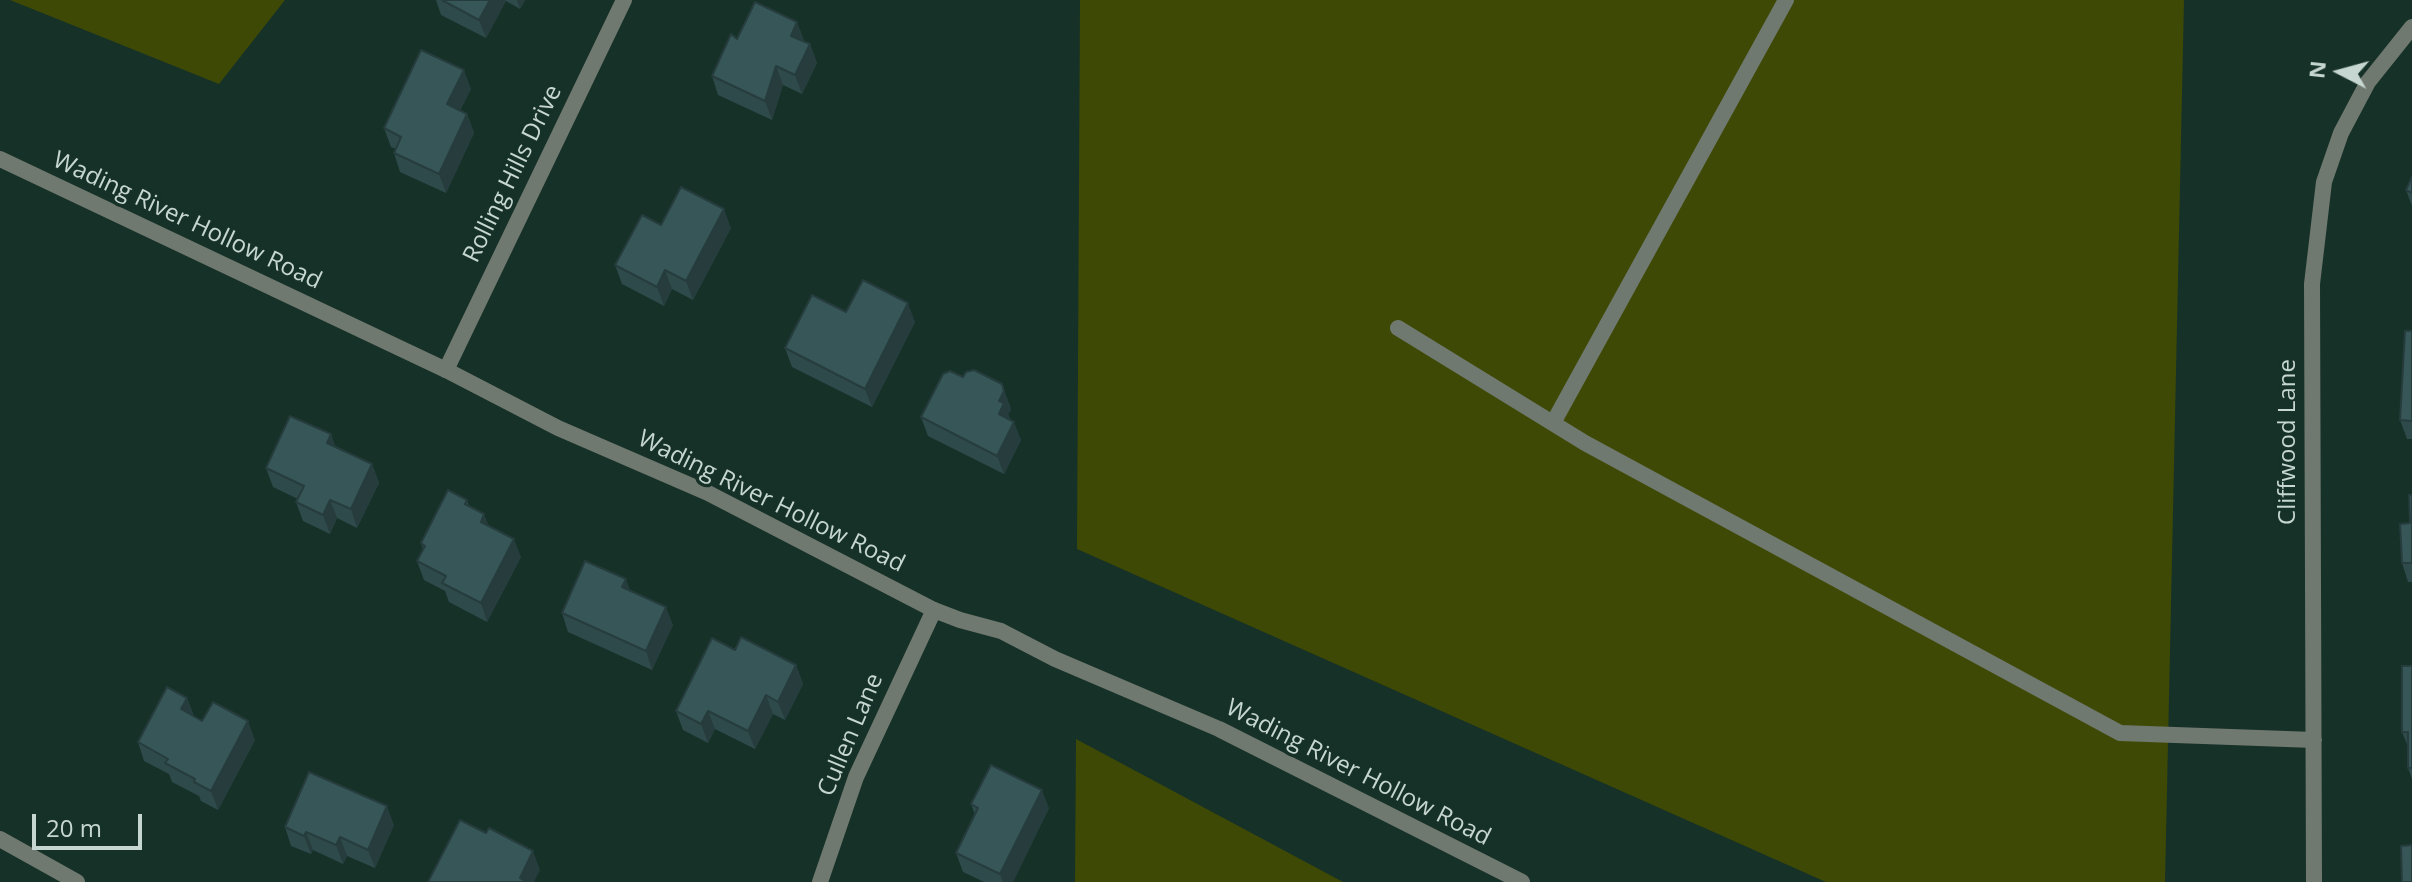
<!DOCTYPE html>
<html>
<head>
<meta charset="utf-8">
<style>
	body { margin:0 }
	#map { position:relative; width:2412px; height:882px; overflow:hidden; background:#163128; font-family:"Open Sans",sans-serif }
	canvas { display:block }
	.north { position:absolute; left:2300px; top:32px; width:80px; height:80px; -webkit-text-stroke:6px #163128; paint-order:stroke; rotate:276deg; font-size:22px; font-weight:700; line-height:32px; text-align:center; color:#c6d6d0 }
	.north::after { content:''; display:block; margin:auto; width:28px; height:36px; background:#c6d6d0; clip-path:polygon(50% 0,100% 100%,50% 72%,0 100%) }
	.scale { position:absolute; left:32px; top:814px; width:110px; height:36px; box-sizing:border-box; border:4px solid #c6d6d0; border-top:0; padding-left:10px; font-size:24px; line-height:28px; white-space:nowrap; color:#c6d6d0; -webkit-text-stroke:6px #163128; paint-order:stroke }
</style>
</head>
<body>
<div id="map">
<canvas width="2412" height="882"></canvas>
<div class="north">N</div>
<div class="scale">20 m</div>
</div>
<script>
const ctx = document.querySelector('canvas').getContext('2d');
ctx.lineJoin = 'round';
function paint(path, color) { ctx.fillStyle = color; ctx.fill(path, 'evenodd'); }
function trace(path, color, width, dash) { ctx.strokeStyle = color; ctx.lineWidth = width; ctx.lineCap = dash ? 'butt' : 'round'; ctx.setLineDash(dash || []); ctx.stroke(path); }
function drawText(font, color, halo, rows, align = 'center') {
  ctx.font = font + ' "Open Sans",sans-serif'; ctx.lineWidth = 7; ctx.setLineDash([]); ctx.textBaseline = 'middle'; ctx.strokeStyle = halo; ctx.fillStyle = color; for (const [text, x, y, turn = 0] of rows) {
    ctx.save(); ctx.translate(x, y); ctx.rotate((+turn || 0) * Math.PI / 180); ctx.textAlign = isNaN(turn) ? turn : align; if (halo) ctx.strokeText(text, 0, 0); ctx.fillText(text, 0, 0); ctx.restore();
  }
}
const green = new Path2D(`
	M10 0H285L219 84Z
	M1080 0H2184L2165 882H1826L1077 549Z
	M1076 739 1343 882H1075Z`);
const minor = new Path2D(`
	M1398 328 1585 443 2120 733 2314 740
	M446 370 624 0
	M1553 423 1786 0
	M0 839 77 882
	M820 882 856 777 934 610
	M2314 882 2312 284 2324 182 2341 133 2368 82 2412 27`);
const tertiary = new Path2D(`
	M0 159 446 370 558 428 708 493 934 610 960 620 1001 631 1055 659 1219 729 1522 882`);
const wall = new Path2D(`
	M436 0H525L520 9 506 1 486 38 441 15Z
	M797 22 804 41 810 44 817 63 802 94 783 85 772 120 718 95 712 76 737 39Z
	M471 89 460 110 467 114 474 133 446 193 400 172 394 153 396 149 391 147 384 128Z
	M2412 177V206L2406 190Z
	M661 225 731 228 693 300 672 289 664 306 622 284 615 265Z
	M846 312 915 322 872 407 792 367 785 348Z
	M2412 331V439H2407L2400 420Z
	M1009 403 1011 410 1008 414 1021 440 1004 474 928 436 921 417Z
	M336 447 372 464 379 483 357 528 337 518 330 534 303 521 296 502 298 499 273 487 266 468Z
	M2412 495V582H2408L2402 563 2410 523Z
	M467 500 469 506 521 557 487 622 449 602 445 591 424 580 417 561 423 549 421 543Z
	M630 590 673 625 652 670 568 632 562 613Z
	M735 650 796 665 803 684 785 720 773 714 755 749 715 729 708 743 683 730 676 711Z
	M2412 666 2408 747 2402 732Z
	M187 698 194 716 202 721 255 740 218 810 201 801 199 796 172 782 169 774 144 761 138 742Z
	M2408 768H2412V779Z
	M971 804 1049 808 1013 882H984L963 872 956 853 975 815Z
	M394 825 375 868 347 856 343 864 313 850 311 854 291 846 285 827Z`);
const shadedWall = new Path2D(`
	M490 0H505L506 1 486 38 479 20Z
	M517 0H525L520 9Z
	M797 22 804 41 798 54 791 36Z
	M810 44 817 63 802 94 795 75Z
	M776 66 783 85 772 120 765 101Z
	M464 70 471 89 454 123 447 104Z
	M467 114 474 133 446 193 439 174Z
	M724 209 731 228 693 300 686 281Z
	M665 270 672 289 664 306 657 287Z
	M908 303 915 322 872 407 865 389Z
	M1002 384 1009 403 1011 410 1008 414 1011 422 999 414V401Z
	M1014 422 1021 440 1004 474 997 456Z
	M331 434 338 453 327 443Z
	M372 464 379 483 357 528 351 509Z
	M330 500 337 518 330 534 323 515Z
	M484 514 491 532 481 522Z
	M514 539 521 557 487 622 481 603Z
	M626 579 633 598 622 587Z
	M666 607 673 625 652 670 646 651Z
	M796 665 803 684 785 720 778 702Z
	M766 695 773 714 755 749 748 731Z
	M187 698 194 717 181 709Z
	M708 711 715 729 708 743 701 724Z
	M248 721 255 740 218 810 211 791Z
	M1042 790 1049 808 1013 882H1003L1000 874Z
	M387 806 394 825 375 868 368 850Z
	M306 832 313 850 311 854 304 836Z
	M340 837 347 856 343 864 336 845Z
	M533 851 540 870 534 882H521L520 878Z`);
const building = new Path2D(`
	M442 0H490L479 20Z
	M755 2 797 22 791 36 810 44 795 75 776 66 765 101 712 76 731 34 737 39Z
	M421 50 464 70 447 104 467 114 439 174 394 153 401 137 384 128Z
	M2412 177V193L2406 190Z
	M681 187 724 209 686 281 665 270 657 287 615 265 642 215 661 225Z
	M863 280 908 303 865 389 785 348 812 295 846 312Z
	M2405 331H2412V421L2400 420Z
	M974 370 1002 384 1004 391 999 401 1004 403 999 414 1014 422 997 456 921 417 943 374 950 371 963 377 966 372Z
	M290 416 331 434 327 443 372 464 351 509 330 500 323 515 296 502 304 486 266 468Z
	M448 490 467 500 465 504 484 514 481 522 514 539 481 603 442 583 446 576 417 561 425 546 421 543Z
	M2409 495H2412V563H2402L2400 524 2410 523Z
	M585 561 626 579 622 587 666 607 646 651 562 613Z
	M741 637 796 665 778 702 766 695 748 731 708 711 701 724 676 711 712 638 735 650Z
	M2402 666H2412V768H2408V732H2402Z
	M167 687 187 698 181 709 202 721 213 702 248 721 211 791 194 782 195 779 165 763 168 759 138 742Z
	M991 765 1042 790 1000 874 956 853 978 808 971 804Z
	M309 772 387 806 368 850 340 837 336 845 306 832 304 836 285 827Z
	M460 820 486 833 489 828 533 851 520 878 527 882H428Z
	M2412 845V882H2402L2401 846Z`);
const streetNames = [
	["Rolling Hills Drive",513,174,-64],
	["Wading River Hollow Road",187,221,25],
	["Cliffwood Lane",2288,442,-90],
	["Wading River Hollow Road",771,502,26],
	["Cullen Lane",851,735,-67],
	["Wading River Hollow Road",1358,773,27]
];
paint(green, '#3e4906');
trace(minor, '#707970', 16);
trace(tertiary, '#707970', 16);
paint(wall, '#2f4a4b');
paint(shadedWall, '#263c3d');
paint(building, '#375657');
trace(building, '#263c3d', 2);
drawText('24px', '#c6d6d0', '#163128', streetNames);
</script>
</body>
</html>
